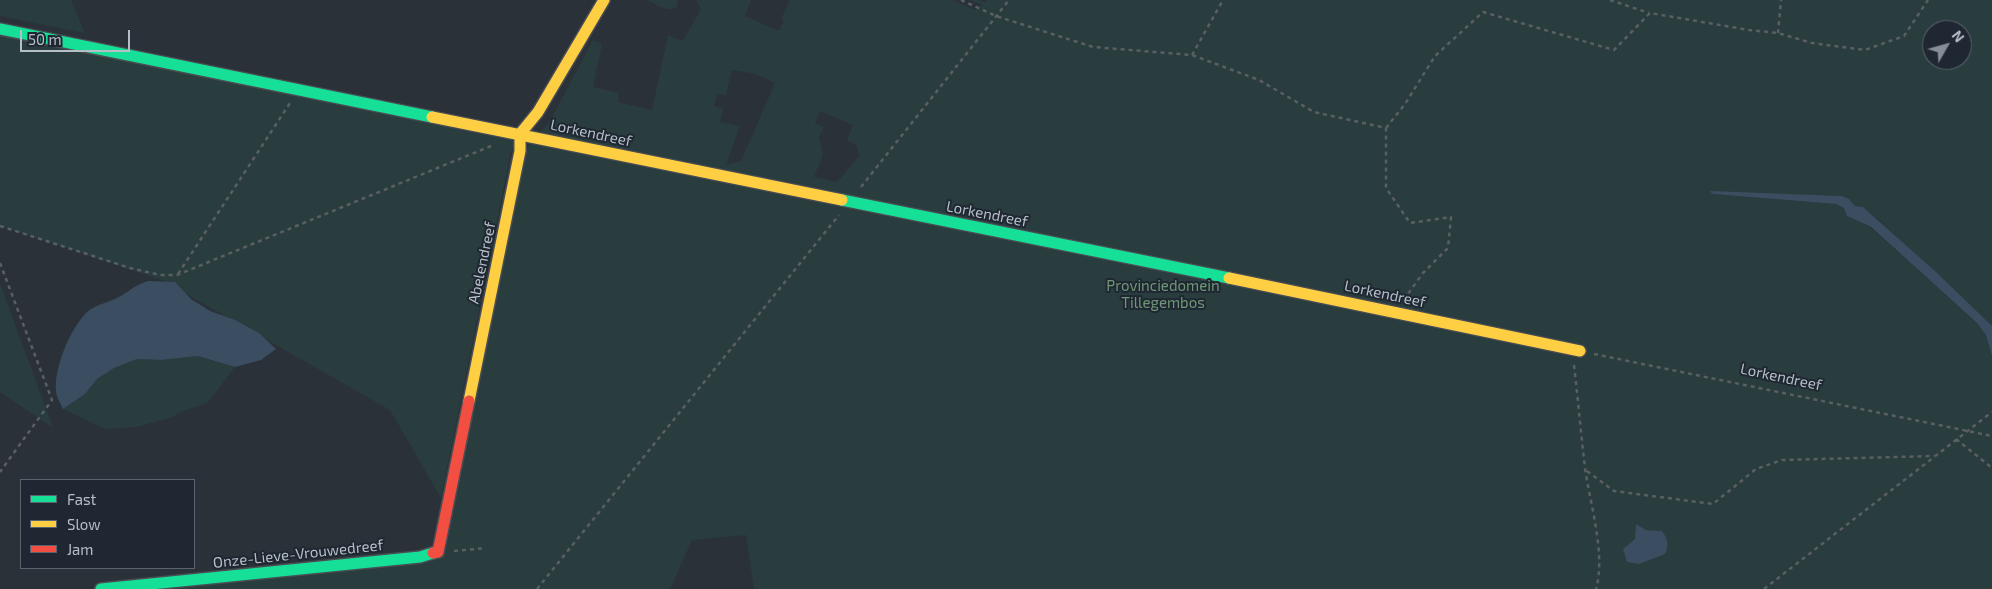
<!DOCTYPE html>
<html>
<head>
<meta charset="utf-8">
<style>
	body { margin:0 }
	#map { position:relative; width:1992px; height:589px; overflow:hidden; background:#2b3138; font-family:"Exo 2",sans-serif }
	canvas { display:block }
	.legend { position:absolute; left:20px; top:479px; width:175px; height:90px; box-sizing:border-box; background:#1f2832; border:1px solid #5b646e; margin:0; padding:6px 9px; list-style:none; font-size:15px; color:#b6bec8 }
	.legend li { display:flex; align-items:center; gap:10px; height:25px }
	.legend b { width:25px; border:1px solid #5b646e }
	.north { position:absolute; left:1922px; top:20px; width:50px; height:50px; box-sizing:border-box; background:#1f2832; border:1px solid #5b646e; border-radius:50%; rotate:52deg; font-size:14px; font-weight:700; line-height:20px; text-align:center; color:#b6bec8 }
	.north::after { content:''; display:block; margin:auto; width:18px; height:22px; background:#858d96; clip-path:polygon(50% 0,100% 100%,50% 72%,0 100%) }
	.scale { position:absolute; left:20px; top:30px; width:110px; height:22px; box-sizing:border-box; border:2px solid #b6bec8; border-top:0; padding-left:6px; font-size:15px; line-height:18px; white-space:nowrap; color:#b6bec8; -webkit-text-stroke:4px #1f2832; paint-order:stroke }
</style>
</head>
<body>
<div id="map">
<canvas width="1992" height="589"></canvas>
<ul class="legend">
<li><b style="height:6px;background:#16e098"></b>Fast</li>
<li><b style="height:6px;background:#ffcf43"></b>Slow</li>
<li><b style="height:6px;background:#f24e42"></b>Jam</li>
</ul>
<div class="north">N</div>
<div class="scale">50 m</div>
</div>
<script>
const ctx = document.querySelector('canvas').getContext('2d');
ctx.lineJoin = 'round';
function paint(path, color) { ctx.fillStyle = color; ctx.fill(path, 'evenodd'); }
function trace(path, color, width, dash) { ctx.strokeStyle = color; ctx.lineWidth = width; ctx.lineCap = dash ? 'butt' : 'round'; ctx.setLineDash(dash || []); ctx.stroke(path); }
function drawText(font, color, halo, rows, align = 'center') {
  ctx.font = font + ' "Exo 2",sans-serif'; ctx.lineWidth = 4; ctx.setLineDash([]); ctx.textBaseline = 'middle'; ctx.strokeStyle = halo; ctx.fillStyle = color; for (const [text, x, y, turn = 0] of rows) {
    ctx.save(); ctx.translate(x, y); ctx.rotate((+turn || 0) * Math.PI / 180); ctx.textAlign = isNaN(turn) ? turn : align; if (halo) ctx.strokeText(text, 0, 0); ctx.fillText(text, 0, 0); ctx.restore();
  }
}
const green = new Path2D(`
	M0 0H71L85 33 0 16Z
	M647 0H678L677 7C667 13 656 4 647 0Z
	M696 0H751L745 16 779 31 784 20 781 19 790 0H953L975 10 982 5 970 0H980L985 2 987 0H1992V326L1881 222 1863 207 1855 206 1849 199 1842 196 1710 192 1713 194 1836 204 1845 208 1847 216 1870 227 1977 323 1986 335 1992 356V589H754L746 535 692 540 670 589H146L442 556 524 151 550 121 593 40 602 44 593 87 619 93 618 102 652 110 668 35 683 41 701 9ZM1932 30H1962V60H1932ZM732 70 756 74 775 83 741 161 726 165 740 126 720 122 723 109 714 106 717 94 726 95ZM820 111 853 125 847 140 856 145 860 155 837 182 814 177 823 155 819 137 824 127 815 123ZM1646 530 1662 531 1665 554 1653 557 1623 549Z
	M0 33 518 139 511 152 441 498 390 410 162 280 0 226Z
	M0 283 53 428 0 392Z
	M198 356 235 367 213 396 205 404 183 411 170 418 136 427 105 429 63 409 85 394 97 379 114 368 137 359 161 360Z`);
const water = new Path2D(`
	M1711 191 1842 196 1849 199 1855 206 1863 207 1936 272 1992 326V356L1986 335 1977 323 1871 227 1847 216 1844 208 1836 204 1713 194 1710 192Z
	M148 281 175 282 191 299 210 311 235 320 259 333 276 349 261 360 235 367 198 356 161 360 137 359 114 368 97 379 85 394 63 409C61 404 56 397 56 391 54 367 70 330 86 313 95 304 111 302 121 296 132 289 134 286 148 281Z
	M1636 524 1646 530 1662 531C1668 539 1669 545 1665 554L1639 564 1627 562 1623 549 1635 539Z`);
const path = new Path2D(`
	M961 0 996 16 1093 47 1192 55 1259 80 1314 112 1386 128V188L1410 223 1451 217 1448 248 1423 273 1405 298
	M1610 0 1649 13
	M1778 33 1781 0
	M1192 55 1223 0
	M1386 128 1405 104 1435 56 1483 12 1614 50 1650 13 1749 30 1778 33 1812 43 1865 50 1904 36 1928 0
	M861 187 1009 0
	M0 226 130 268 160 275H177L491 146
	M0 263 52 400 0 472
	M178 274 290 103
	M1594 354 1992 436
	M1574 365C1578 400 1581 434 1585 468 1590 504 1606 554 1596 589
	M1956 439 1992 468
	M1587 471 1614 491 1713 504 1756 469 1782 460 1934 456
	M454 551 486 548
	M537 589 839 215
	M1764 589 1992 412`);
const fast = new Path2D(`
	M0 29 432 117
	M842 200 1229 278
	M101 589 420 557 433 553`);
const slow = new Path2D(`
	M432 117 842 200
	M1229 278 1580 351
	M469 401 520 151V134L538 112 604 0`);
const jam = new Path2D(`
	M433 553 438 552 469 401`);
const streetNames = [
	["Lorkendreef",591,133,12],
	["Lorkendreef",987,214,11],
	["Abelendreef",482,263,-78],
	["Lorkendreef",1385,294,12],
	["Lorkendreef",1781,377,12],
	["Onze-Lieve-Vrouwedreef",298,554,-6]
];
const parkNames = [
	["Provinciedomein",1163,286],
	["Tillegembos",1163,303]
];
paint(green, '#293c3e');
paint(water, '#3b4d60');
trace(fast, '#494d53', 14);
trace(slow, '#494d53', 14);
trace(jam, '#494d53', 14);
trace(path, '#595f63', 2.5, [4, 4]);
trace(fast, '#16e098', 11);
trace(slow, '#ffcf43', 11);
trace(jam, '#f24e42', 11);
drawText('15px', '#b6bec8', '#1f2832', streetNames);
drawText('15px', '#6f9776', '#1f2832', parkNames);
</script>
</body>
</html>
